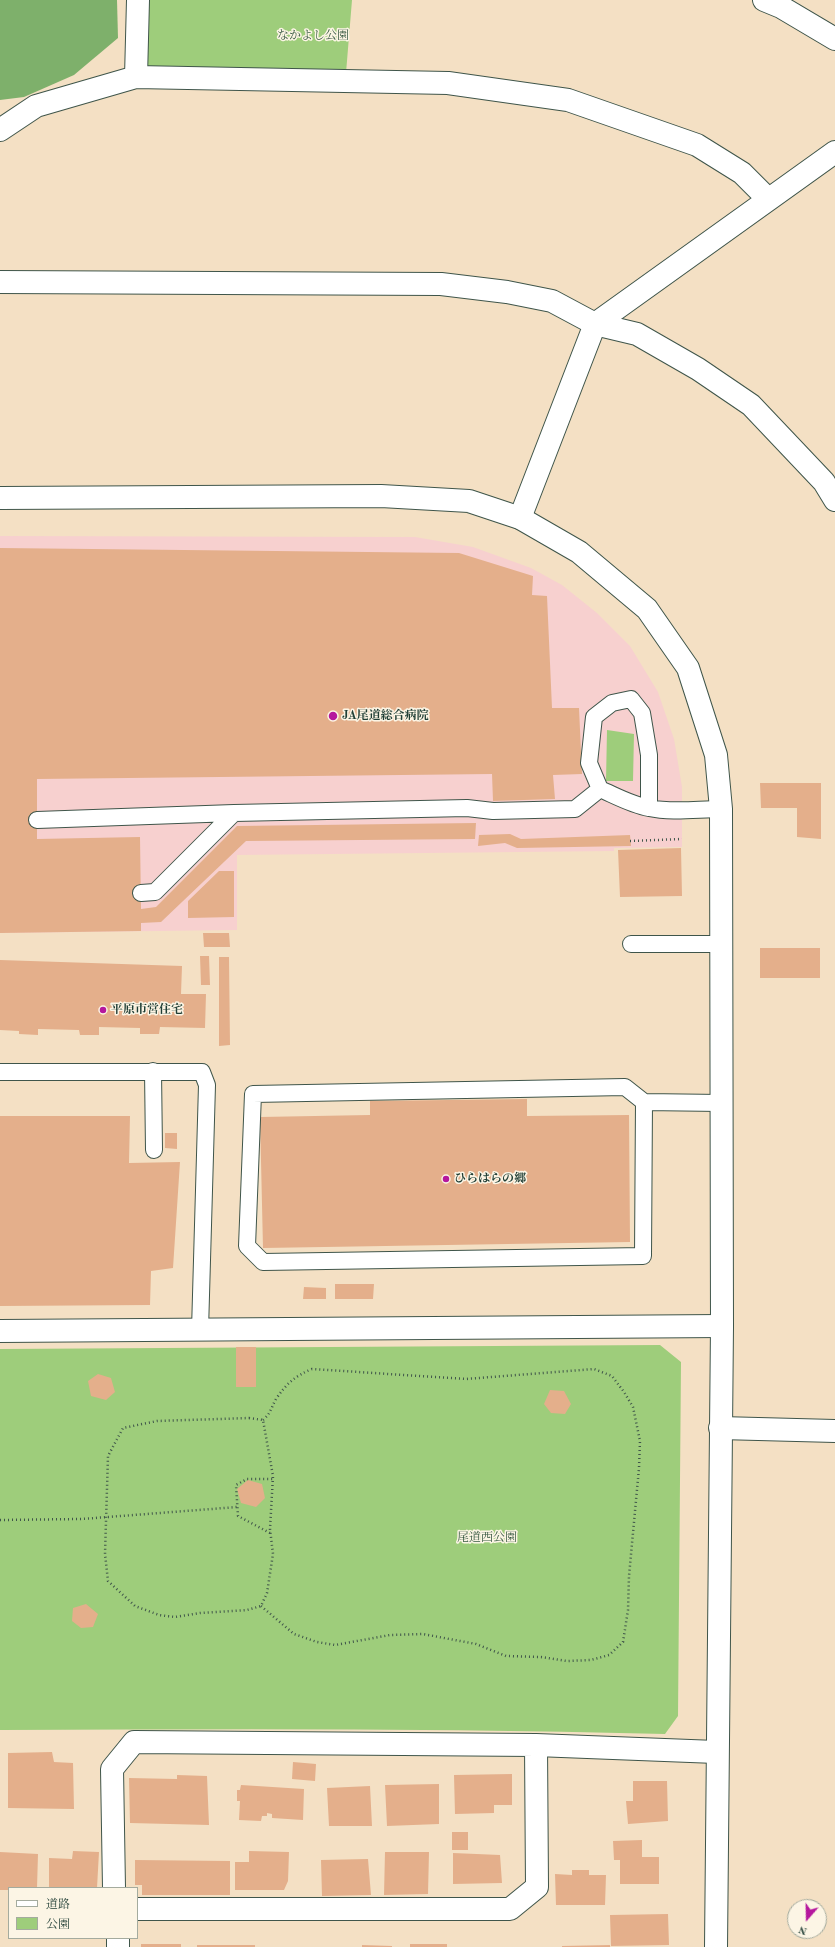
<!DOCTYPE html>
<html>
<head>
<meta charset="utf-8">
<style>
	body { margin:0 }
	#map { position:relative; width:835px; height:1947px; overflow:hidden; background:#f4e0c4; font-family:"Old Standard TT","Noto Serif JP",serif }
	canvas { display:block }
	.legend { position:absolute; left:8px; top:1887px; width:130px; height:52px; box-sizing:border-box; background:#fcf5e5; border:1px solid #a4ab9e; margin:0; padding:5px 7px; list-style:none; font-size:12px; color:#1f3d34 }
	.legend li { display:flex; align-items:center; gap:8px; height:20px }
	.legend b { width:20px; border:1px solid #a4ab9e }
	.north { position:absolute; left:787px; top:1899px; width:40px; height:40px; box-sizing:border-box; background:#fcf5e5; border:1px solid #a4ab9e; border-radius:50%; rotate:200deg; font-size:11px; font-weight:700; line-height:16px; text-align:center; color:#1f3d34 }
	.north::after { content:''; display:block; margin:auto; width:14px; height:18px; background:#b5179e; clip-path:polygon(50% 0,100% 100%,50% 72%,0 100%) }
</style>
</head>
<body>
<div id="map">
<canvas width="835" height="1947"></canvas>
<ul class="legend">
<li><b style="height:5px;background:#fff"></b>道路</li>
<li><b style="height:11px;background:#9ecd7b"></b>公園</li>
</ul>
<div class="north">N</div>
</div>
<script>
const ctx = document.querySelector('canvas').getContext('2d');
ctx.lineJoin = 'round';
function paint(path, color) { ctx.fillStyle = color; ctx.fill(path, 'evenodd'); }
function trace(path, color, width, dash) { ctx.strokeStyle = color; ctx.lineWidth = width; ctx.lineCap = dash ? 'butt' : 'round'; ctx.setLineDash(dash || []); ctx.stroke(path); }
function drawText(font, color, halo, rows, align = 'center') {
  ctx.font = font + ' "Old Standard TT","Noto Serif JP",serif'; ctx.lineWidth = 3; ctx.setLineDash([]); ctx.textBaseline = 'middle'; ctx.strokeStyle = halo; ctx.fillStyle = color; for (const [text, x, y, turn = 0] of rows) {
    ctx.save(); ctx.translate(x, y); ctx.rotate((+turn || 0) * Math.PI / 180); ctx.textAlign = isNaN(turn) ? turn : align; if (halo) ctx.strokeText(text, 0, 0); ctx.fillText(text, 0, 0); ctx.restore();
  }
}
const built = new Path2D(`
	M0 536 415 537 473 547 531 568 562 585 597 613 630 646 658 692 674 739 682 787V847L614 848V851L237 855V930L0 933Z`);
const green = new Path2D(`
	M145 0H352L346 73 146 67Z
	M607 730 634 734 633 781H606Z
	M660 1345 681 1362 678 1716 665 1734C443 1728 222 1729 0 1730V1349Z`);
const forest = new Path2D(`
	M0 0H117L118 38 74 75 24 97 0 100Z`);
const building = new Path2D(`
	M0 548 459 553 533 576 532 595 547 596 552 708H579L582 774 553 775 555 799 493 801 492 774 37 779V839L140 837 141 909 156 907 237 826 476 823 475 839 246 841 161 922 141 923V931L0 933Z
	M760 783H821V839L797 837V808H761Z
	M510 834 521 839 630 835 631 846 517 848 505 843 478 846 479 835Z
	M681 848 682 896 620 897 618 850Z
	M219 871H234V917L188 918V901Z
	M203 933H229L230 947H204Z
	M760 948H820V978H760Z
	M200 956H209L210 985H201Z
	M219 957H229L230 1045 219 1046Z
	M0 960 182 966 181 994H206L205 1028 160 1027 159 1034H140V1028L99 1027V1035H80L79 1030 38 1029V1035L19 1034V1031L0 1030Z
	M527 1099V1116L629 1115 630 1242 263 1248 260 1117 370 1115V1101Z
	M0 1116H130L129 1163 180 1162 173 1268 151 1271 150 1305 0 1306Z
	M165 1133H177V1149L165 1148Z
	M335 1284H374L373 1299H335Z
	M304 1287 326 1288V1299H303Z
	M236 1347H256V1387H236Z
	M98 1374 111 1378 115 1392 106 1400 91 1396 88 1381Z
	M550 1390 564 1391 571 1404 565 1414 551 1413 544 1404Z
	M248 1480 262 1484 265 1498 256 1507 241 1503 237 1489Z
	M86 1604 98 1614 93 1627 81 1628 72 1621 73 1608Z
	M52 1752 54 1762 73 1763 74 1809 8 1808V1753Z
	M293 1762 316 1764 315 1781 292 1779Z
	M512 1774V1805H494V1813L455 1814 454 1775Z
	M177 1775 207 1776 209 1825 130 1823 129 1778 177 1779Z
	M633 1781H667L668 1821 628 1824 626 1801H633Z
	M439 1784V1824L387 1826 385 1785Z
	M241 1785 304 1789 303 1820 272 1818V1814L267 1813V1816H262L261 1821 239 1820 240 1801H237V1790H240Z
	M370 1786 372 1826H329L327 1788Z
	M452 1832H468V1850H452Z
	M642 1840V1857H659V1884H620V1860H614L613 1841Z
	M73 1851 99 1852 97 1888H49V1858L72 1859Z
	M249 1851 289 1852 288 1881 284 1890H235V1862H249Z
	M0 1852 38 1854 37 1888H9V1890H0Z
	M385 1852H429L428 1894 384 1895Z
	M453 1853 500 1855 502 1883 453 1884Z
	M368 1859 371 1895 322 1896 321 1860Z
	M135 1860 230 1861V1895H142V1885H135Z
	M572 1870H589V1875H606L605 1905H556L555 1874 572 1875Z
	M668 1914 669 1945 611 1946 610 1915Z
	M141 1944H181V1947H141Z
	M410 1944H447V1947H410Z
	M197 1945H255V1947H197Z
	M362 1945 392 1946V1947H362Z
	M610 1945V1947H562V1946Z`);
const path = new Path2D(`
	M630 841 682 839
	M249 1418 263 1420 273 1476 270 1529 273 1554 267 1593 261 1606 247 1610 200 1613 175 1617 159 1615 135 1606 108 1581 105 1554 108 1456 123 1428 157 1421Z
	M0 1520 82 1519 237 1507
	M270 1533 238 1516 236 1485 247 1479H273
	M261 1606 294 1634 317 1642 335 1645 390 1635 423 1634 476 1644 506 1656 541 1657 567 1661 591 1660 609 1655 623 1642 628 1610 629 1576 639 1468 640 1441 633 1407 624 1392 612 1376 594 1369 466 1379 312 1369C295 1376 286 1384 276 1399 271 1408 271 1413 263 1420`);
const lane = new Path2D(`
	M600 789 589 763 594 717 612 703 631 699 642 713 649 755V808
	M37 820 234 813
	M141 893 155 892 234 813 467 808 493 811 575 809 600 789C616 796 632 805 649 808 672 813 698 809 721 809
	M631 944H721
	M153 1071 154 1150
	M0 1072H202L207 1085 200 1330
	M644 1102 625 1087 253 1094 247 1246 263 1262 643 1256 644 1102 721 1103`);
const street = new Path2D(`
	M764 0 781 7 835 39
	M136 77 138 0
	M0 130 36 106 136 77 448 83 568 100 697 145 742 173 768 199
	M0 282 441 284 507 292 552 301 595 324 637 334 698 369 751 405 824 482 835 500
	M520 518 595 324 835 152
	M0 1331 722 1326
	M720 1428 835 1431
	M114 1888 112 1769 134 1742 536 1745 716 1752
	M137 1909H510L537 1887 536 1745
	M118 1947V1938`);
const secondary = new Path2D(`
	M0 498 381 496 469 501 520 518 579 552 647 609 688 668 716 755 721 809 722 1326 716 1947`);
const markers = [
	[333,716,5,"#b5179e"],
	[103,1010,4,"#b5179e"],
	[446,1179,4,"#b5179e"]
];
const parkNames = [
	["なかよし公園",313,36],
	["尾道西公園",487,1538]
];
const poiNames = [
	["JA尾道総合病院",342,716],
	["平原市営住宅",111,1010],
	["ひらはらの郷",454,1179]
];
paint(built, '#f7d0cf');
paint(green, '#9ecd7b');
paint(forest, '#7eb06b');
paint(building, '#e4af8b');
trace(lane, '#3f554a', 18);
trace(street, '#3f554a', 24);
trace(secondary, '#3f554a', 24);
trace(path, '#3f554a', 2.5, [1, 3]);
trace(lane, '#fff', 16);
trace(street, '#fff', 22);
trace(secondary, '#fff', 22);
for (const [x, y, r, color] of markers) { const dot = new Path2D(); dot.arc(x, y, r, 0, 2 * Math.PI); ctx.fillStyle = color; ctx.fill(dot); trace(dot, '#fcf5e5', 1.5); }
drawText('12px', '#385a42', '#fcf5e5', parkNames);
drawText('bold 12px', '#1f3d34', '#fcf5e5', poiNames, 'left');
</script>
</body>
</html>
